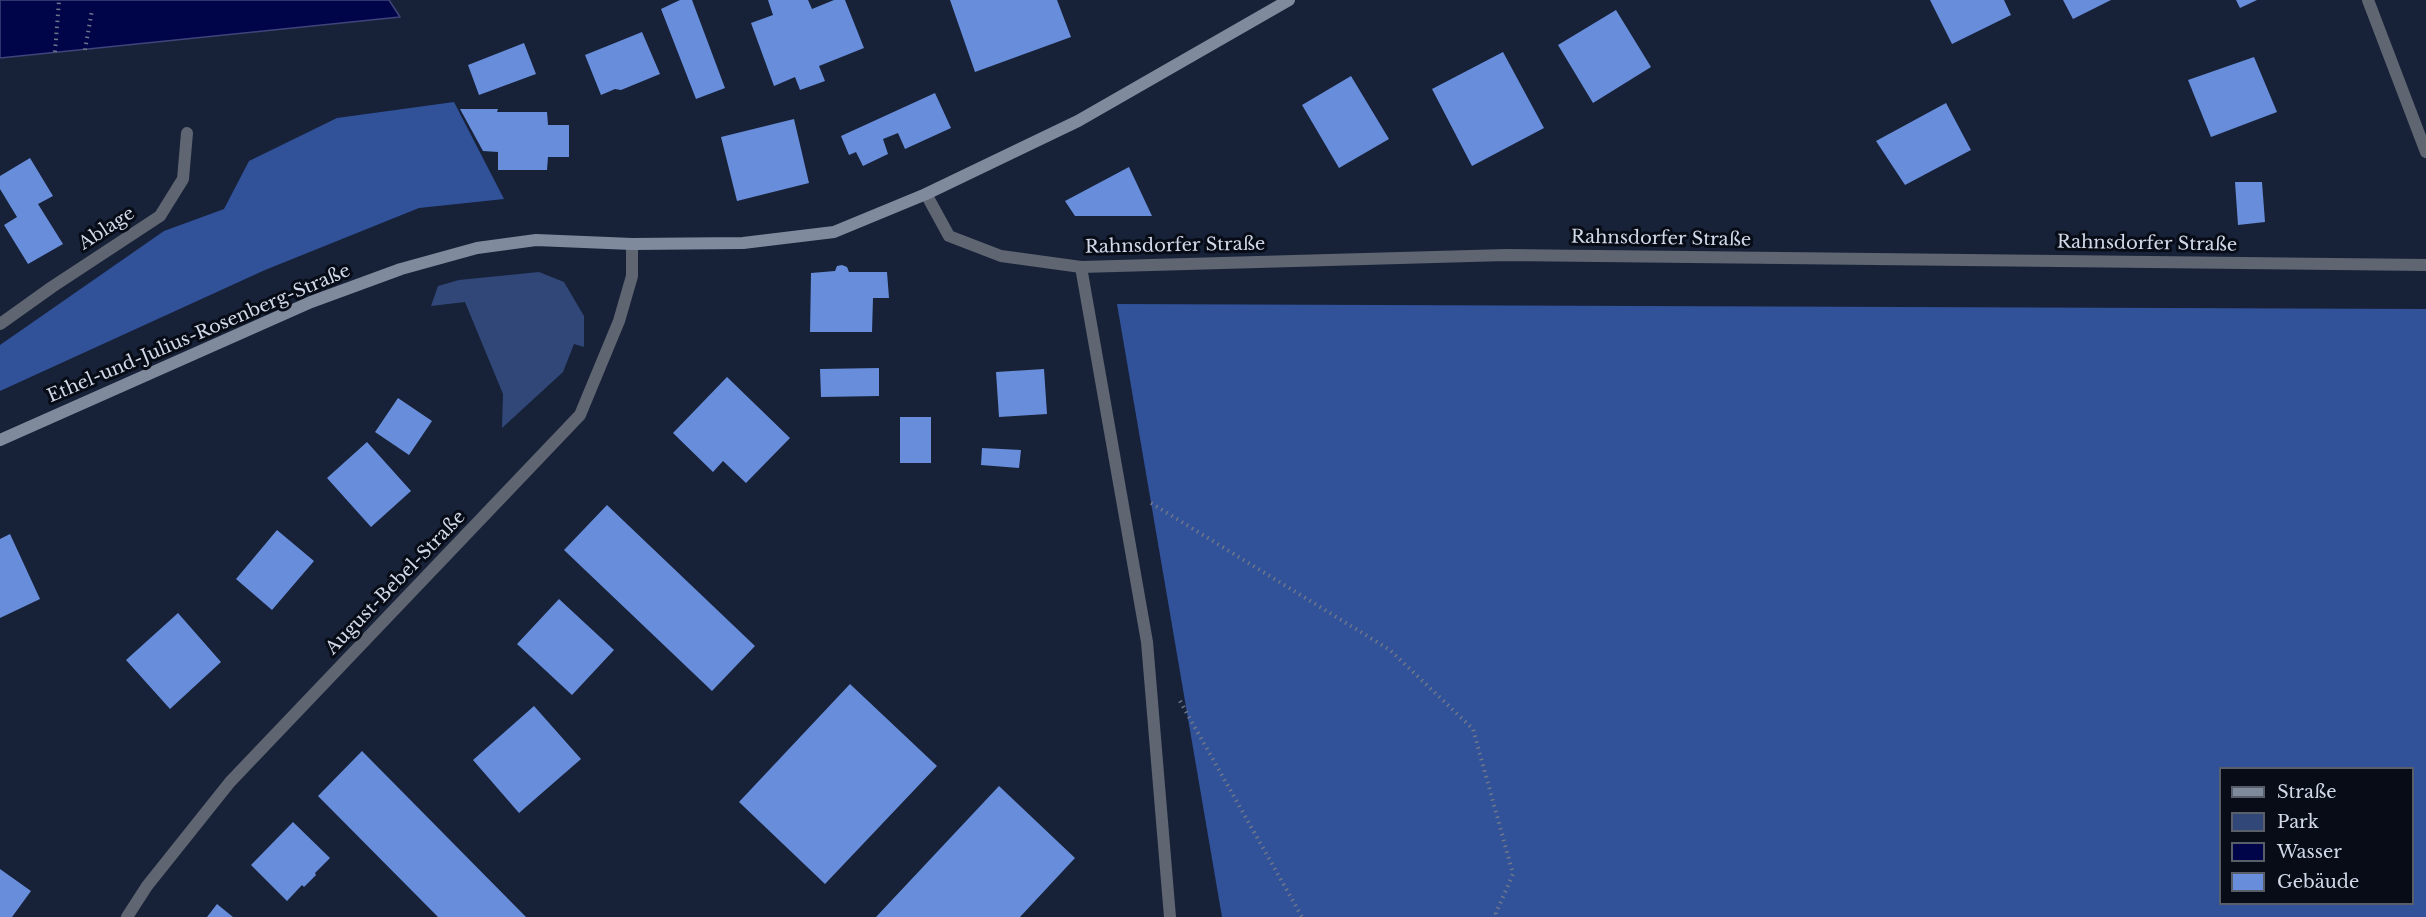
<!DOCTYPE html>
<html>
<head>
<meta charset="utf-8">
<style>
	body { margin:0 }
	#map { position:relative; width:2426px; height:917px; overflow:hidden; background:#172239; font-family:"Libre Baskerville",serif }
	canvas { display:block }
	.legend { position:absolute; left:2219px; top:767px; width:195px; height:138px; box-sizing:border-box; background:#070c16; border:2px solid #585e6a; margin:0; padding:8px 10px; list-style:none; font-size:18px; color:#d1d9e9 }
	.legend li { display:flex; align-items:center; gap:12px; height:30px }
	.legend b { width:30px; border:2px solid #585e6a }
</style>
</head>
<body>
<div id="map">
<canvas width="2426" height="917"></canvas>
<ul class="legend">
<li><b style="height:8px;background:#808a9d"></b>Straße</li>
<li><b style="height:16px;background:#304778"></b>Park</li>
<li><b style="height:16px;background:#00054a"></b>Wasser</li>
<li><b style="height:16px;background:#688dda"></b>Gebäude</li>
</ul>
</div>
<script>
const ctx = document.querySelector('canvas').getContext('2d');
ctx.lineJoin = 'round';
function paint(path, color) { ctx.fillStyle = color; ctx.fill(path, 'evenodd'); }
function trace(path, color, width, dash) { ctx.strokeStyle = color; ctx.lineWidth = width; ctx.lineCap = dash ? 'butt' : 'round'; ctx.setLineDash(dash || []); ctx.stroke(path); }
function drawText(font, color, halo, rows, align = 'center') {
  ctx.font = font + ' "Libre Baskerville",serif'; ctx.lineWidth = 6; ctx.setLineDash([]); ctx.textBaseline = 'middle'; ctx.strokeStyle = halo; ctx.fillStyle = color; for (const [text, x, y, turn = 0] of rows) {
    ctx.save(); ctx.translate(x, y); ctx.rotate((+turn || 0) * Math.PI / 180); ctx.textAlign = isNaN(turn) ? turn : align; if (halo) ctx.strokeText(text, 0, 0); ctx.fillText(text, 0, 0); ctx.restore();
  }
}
const green = new Path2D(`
	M539 272 564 282 584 316V347L574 344 563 372 502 428 503 394 465 302 431 306 438 286 459 280Z`);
const forest = new Path2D(`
	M454 102 504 199 419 208 265 270 0 391V345L164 231 224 209 249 161 337 118Z
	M1117 304 2426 309V917H1222ZM2412 768V904H2220V768Z`);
const water = new Path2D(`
	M0 0H389L400 17 0 58Z`);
const building = new Path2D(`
	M680 0H692L725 88 696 99 661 9Z
	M768 0H808L812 9 834 0H845L864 48 819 66 825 81 800 90 795 77 774 86 751 23 773 15Z
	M950 0H1057L1071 37 975 72Z
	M1930 0H2004L2011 15 1952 44Z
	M2063 0H2111L2073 19Z
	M2236 0H2257L2240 8Z
	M1616 10 1651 67 1593 103 1558 45Z
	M642 32 660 74 621 90 615 89 601 95 585 55Z
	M524 43 536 74 479 95 468 65Z
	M1503 52 1544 128 1472 166 1432 89Z
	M2254 57 2277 112 2211 137 2188 80Z
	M1351 76 1389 139 1339 168 1302 105Z
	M935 93 951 128 905 149 898 133 883 139 888 154 863 166 856 152 849 155 841 136Z
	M1946 103 1971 150 1905 185 1876 141Z
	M460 109H498L497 112H547L548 125H569V157H548L547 170H498V152L483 151Z
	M794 119 809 183 737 201 721 137Z
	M30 158 53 196 38 204 63 244 28 264 4 225 17 217 0 189V176Z
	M1129 167 1152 216H1075L1065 201Z
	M2235 182H2262L2265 222 2238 225Z
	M842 265 847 267 849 272H887L889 298H873L872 332H810L811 273 835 271 837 266Z
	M879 368V396L821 397 820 369Z
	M1044 369 1047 414 999 417 996 372Z
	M727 377 790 438 746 483 723 461 713 472 673 433Z
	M398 398 432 421 409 455 375 432Z
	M900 417H931V463H900Z
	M367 442 411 491 371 527 327 478Z
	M982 448 1021 450 1019 468 981 465Z
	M607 505 755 646 712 691 564 550Z
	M277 530 314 561 272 610 236 579Z
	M10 534 40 599 0 618V539Z
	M559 599 614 650 572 695 517 644Z
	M178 613 221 662 170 709 126 660Z
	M850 684 937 766 825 884 739 802Z
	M534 706 581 759 519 813 473 760Z
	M362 751 526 917H438L318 796Z
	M999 786 1075 858 1020 917H876Z
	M293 822 330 858 315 873 316 875 304 887 302 885 287 901 251 865Z
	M0 869 31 891 12 917H0Z
	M217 904 233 917H207Z`);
const path = new Path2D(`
	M85 50 92 10
	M55 52 59 1
	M1151 503 1390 650 1473 729 1513 874 1496 913 1497 917
	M1180 701 1302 917`);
const service = new Path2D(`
	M1081 267 1147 642 1170 917
	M0 324 52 287 160 216 183 179 187 133`);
const minor = new Path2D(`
	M2368 0 2426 152
	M926 194 949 236 1001 256 1081 267 1506 255 2426 265`);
const tertiary = new Path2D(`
	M127 917 147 886 230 782 580 415 619 321 632 276V244`);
const secondary = new Path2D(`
	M0 440 311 302 401 269 477 248 536 240 632 244 743 243 834 232 926 194 1078 121 1289 0`);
const streetNames = [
	["Ablage",107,229,-33],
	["Rahnsdorfer Straße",1661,239,1],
	["Rahnsdorfer Straße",2147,244,1],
	["Rahnsdorfer Straße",1175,246,-1],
	["Ethel-und-Julius-Rosenberg-Straße",199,334,-23],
	["August-Bebel-Straße",396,583,-46]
];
paint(green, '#304778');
paint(forest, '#315199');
paint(water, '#00054a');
trace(water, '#3f457a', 1.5);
paint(building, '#688dda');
trace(path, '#6d778b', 4, [1.5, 4.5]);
trace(service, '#5f6571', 12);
trace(minor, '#5f6571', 12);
trace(tertiary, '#5f6571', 12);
trace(secondary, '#808a9d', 12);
drawText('18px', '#d1d9e9', '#070c16', streetNames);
</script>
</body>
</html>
